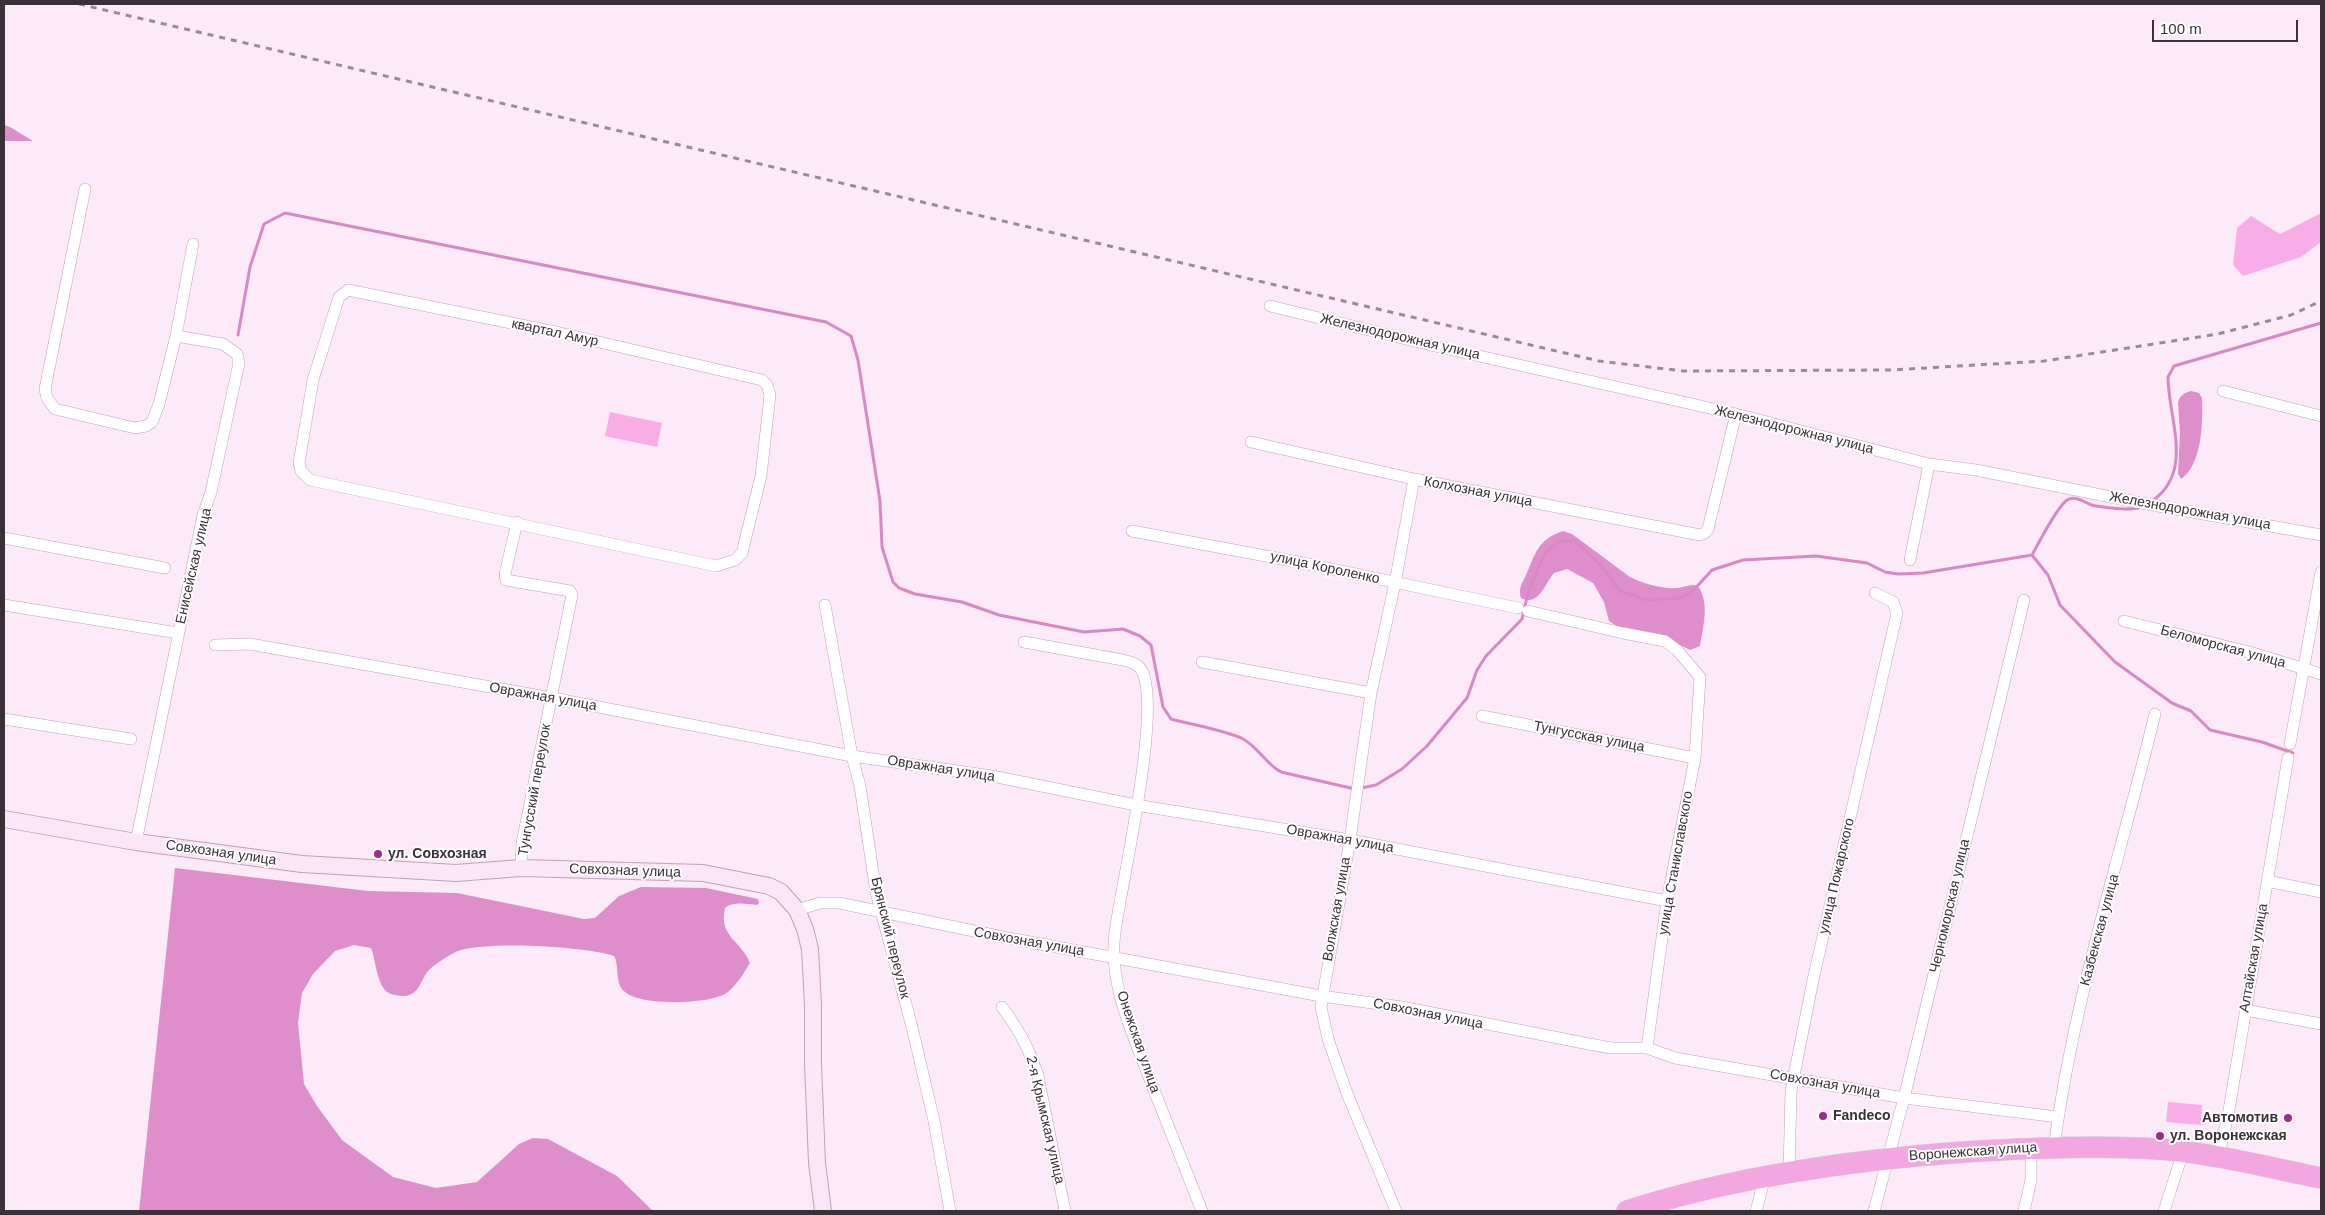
<!DOCTYPE html>
<html>
<head>
<meta charset="utf-8">
<style>
	body { margin:0 }
	#map { position:relative; width:2325px; height:1215px; overflow:hidden; background:#fdeaf8; font-family:Helvetica,sans-serif }
	canvas { display:block }
	.frame { position:absolute; inset:0; border:5px solid #3b2f38; pointer-events:none }
	.scale { position:absolute; left:2152px; top:20px; width:146px; height:22px; box-sizing:border-box; border:2px solid #3b2f38; border-top:0; padding-left:6px; font-size:15px; line-height:18px; white-space:nowrap; color:#3b2f38; -webkit-text-stroke:4px #fff; paint-order:stroke }
</style>
</head>
<body>
<div id="map">
<canvas width="2325" height="1215"></canvas>
<div class="frame"></div>
<div class="scale">100 m</div>
</div>
<script>
const ctx = document.querySelector('canvas').getContext('2d');
ctx.lineJoin = 'round';
function paint(path, color) { ctx.fillStyle = color; ctx.fill(path, 'evenodd'); }
function trace(path, color, width, dash) { ctx.strokeStyle = color; ctx.lineWidth = width; ctx.lineCap = dash ? 'butt' : 'round'; ctx.setLineDash(dash || []); ctx.stroke(path); }
function drawText(font, color, halo, rows, align = 'center') {
  ctx.font = font + ' Helvetica,sans-serif'; ctx.lineWidth = 4; ctx.setLineDash([]); ctx.textBaseline = 'middle'; ctx.strokeStyle = halo; ctx.fillStyle = color; for (const [text, x, y, turn = 0] of rows) {
    ctx.save(); ctx.translate(x, y); ctx.rotate((+turn || 0) * Math.PI / 180); ctx.textAlign = isNaN(turn) ? turn : align; if (halo) ctx.strokeText(text, 0, 0); ctx.fillText(text, 0, 0); ctx.restore();
  }
}
const green = new Path2D(`
	M2321 213V242L2301 257 2243 276 2233 265 2237 228 2251 216 2280 234Z
	M610 412 662 423 657 447 605 436Z
	M2168 1102 2202 1105 2201 1125 2166 1122Z`);
const forest = new Path2D(`
	M4 125 10 127 33 141H4Z
	M2191 391 2199 393 2202 398C2203 422 2202 465 2181 479L2178 474 2180 433 2178 403C2179 396 2184 393 2191 391Z
	M1563 531 1572 534 1630 577C1644 584 1662 589 1678 588 1685 587 1691 583 1698 586 1710 603 1703 627 1700 646L1690 650 1660 635 1617 626 1609 621 1604 602 1593 583 1567 569 1554 573C1545 583 1539 607 1521 598 1518 589 1522 583 1526 575 1536 553 1537 540 1563 531Z
	M175 868 368 891 457 893 584 919 595 918 619 896 641 887 706 888 758 899 759 903 757 905C747 904 733 901 725 908 718 937 742 941 750 963 743 974 734 990 723 995 703 1004 641 1006 625 992 614 983 620 967 614 956 584 946 488 941 458 951 450 954 435 964 429 970 420 980 420 995 404 996 400 996 392 995 389 993 377 987 376 961 371 948L354 945 335 951 313 974 302 993 298 1023 304 1084 317 1106 342 1140 393 1177 436 1188 477 1182 519 1144 533 1138 548 1139 617 1176 653 1211H139Z`);
const stream = new Path2D(`
	M238 335 250 267 264 224 285 213 826 322 851 336 858 360 880 501 882 547 893 582 899 588 915 594 962 602 999 615 1084 632 1123 629 1140 636 1151 645 1163 707 1171 719C1189 724 1228 731 1243 739 1258 747 1266 764 1281 772L1355 789
	M2152 501C2195 471 2168 419 2168 377L2174 366 2321 323
	M2032 555 2048 575 2060 605 2115 662 2172 703 2191 711 2210 730 2262 742 2293 753
	M1361 788 1376 785 1402 769 1427 746 1467 698 1477 670 1486 656 1522 619 1528 593 1545 553 1560 541H1575L1600 564 1620 591 1647 600 1680 598 1690 594 1712 570 1743 560 1816 556 1867 563 1885 572 1898 574 1923 573 2032 555C2039 543 2056 508 2067 500 2076 494 2087 505 2096 506 2110 508 2129 511 2142 507`);
const street = new Path2D(`
	M85 189 45 389 47 398 55 409 135 428 146 426 152 422 159 404 176 336 193 244
	M348 290 556 332 762 380 767 385 770 395 761 476 742 553 735 560 716 566 310 480 301 471 299 463 313 380 339 297Z
	M1270 306 1435 346 1736 414 1929 464 1976 470 2136 502 2321 535
	M2223 391 2321 416
	M1251 442 1414 479 1700 535 1705 533 1708 529 1736 414
	M517 522 505 574 506 580 570 591 572 595 522 843 521 868
	M1132 531 1298 562 1518 608
	M4 538 165 568
	M1910 560 1929 464
	M4 605 178 633
	M825 605 852 756 860 786 876 892 912 1027 934 1121 950 1211
	M1528 611 1623 633 1665 641 1677 650 1700 677 1695 758 1667 901 1647 1048
	M2124 621 2253 653 2321 674
	M1024 642 1123 660C1130 662 1138 663 1142 671 1162 710 1122 881 1115 932 1108 985 1134 1036 1152 1085 1169 1127 1185 1169 1202 1211
	M215 645 250 644 552 698 852 756 992 776 1136 805 1350 840 1667 901
	M1202 662 1371 693
	M1482 716 1695 758
	M4 719 131 739
	M2290 744 2321 572
	M136 842 203 515 211 492 239 363 237 354 223 344 176 336
	M2267 881 2321 892
	M797 910 820 903H839L1003 937 1321 996 1402 1007 1584 1043 1611 1048H1647L1675 1058 1904 1098 2058 1117
	M1002 1007C1019 1030 1029 1048 1038 1076L1065 1211
	M2245 1010 2321 1024
	M2054 1148C2073 1001 2120 858 2155 714
	M2218 1158 2228 1116 2288 758
	M1789 1172 1791 1091 1813 980 1897 613 1893 602 1875 593
	M1396 1211 1348 1096 1328 1039 1321 1007 1350 840 1371 693 1395 583 1414 479
	M1756 1211 1765 1177
	M1874 1211 1904 1098 2024 600
	M2024 1211 2031 1180V1148
	M2164 1211 2183 1152`);
const secondary = new Path2D(`
	M4 819 136 842 302 864 456 873 521 868 703 873 769 886 781 892 797 910 805 929 810 949 813 1005V1064L817 1163 823 1211`);
const highway = new Path2D(`
	M1627 1211C1736 1176 1851 1160 1965 1152 2029 1148 2094 1145 2158 1149 2212 1153 2267 1167 2321 1178`);
const rail = new Path2D(`
	M79 4 1599 361 1683 371 1891 370 2044 361 2218 334 2291 315 2321 301`);
const markers = [
	[378,854,5,"#9c2c8a"],
	[1823,1116,5,"#9c2c8a"],
	[2288,1118,5,"#9c2c8a"],
	[2160,1136,5,"#9c2c8a"]
];
const streetNames = [
	["квартал Амур",555,333,12],
	["Железнодорожная улица",1400,337,13],
	["Железнодорожная улица",1794,430,14],
	["Колхозная улица",1478,492,11],
	["Железнодорожная улица",2190,511,10],
	["Енисейская улица",194,566,-77],
	["улица Короленко",1325,568,12],
	["Беломорская улица",2223,647,15],
	["Овражная улица",543,697,10],
	["Тунгусская улица",1589,737,11],
	["Овражная улица",941,769,9],
	["Тунгусский переулок",535,790,-80],
	["Овражная улица",1340,839,10],
	["Совхозная улица",221,853,8],
	["улица Станиславского",1676,863,-80],
	["Совхозная улица",625,871,2],
	["улица Пожарского",1837,876,-77],
	["Черноморская улица",1950,906,-77],
	["Волжская улица",1337,909,-80],
	["Казбекская улица",2100,930,-75],
	["Брянский переулок",890,938,76],
	["Совхозная улица",1029,942,10],
	["Алтайская улица",2254,958,-80],
	["Совхозная улица",1428,1014,11],
	["Онежская улица",1138,1042,71],
	["Совхозная улица",1825,1084,10],
	["2-я Крымская улица",1045,1120,77],
	["Воронежская улица",1973,1152,-4]
];
const poiNames = [
	["ул. Совхозная",388,854],
	["Fandeco",1833,1116],
	["Автомотив",2278,1118,"right"],
	["ул. Воронежская",2170,1136]
];
paint(green, '#f9ade7');
paint(forest, '#dd8ecb');
trace(stream, '#d788c5', 3);
trace(street, '#bfa2b7', 12);
trace(secondary, '#bfa2b7', 18);
trace(highway, '#d8d5d7', 22);
trace(street, '#fff', 11);
trace(secondary, '#fbe5f6', 16);
trace(highway, '#f2a7e0', 21);
trace(rail, '#9a8a96', 3, [6, 6]);
for (const [x, y, r, color] of markers) { const dot = new Path2D(); dot.arc(x, y, r, 0, 2 * Math.PI); ctx.fillStyle = color; ctx.fill(dot); trace(dot, '#fff', 2); }
drawText('14px', '#3b2f38', '#fff', streetNames);
drawText('bold 14px', '#3b2f38', '#fff', poiNames, 'left');
</script>
</body>
</html>
